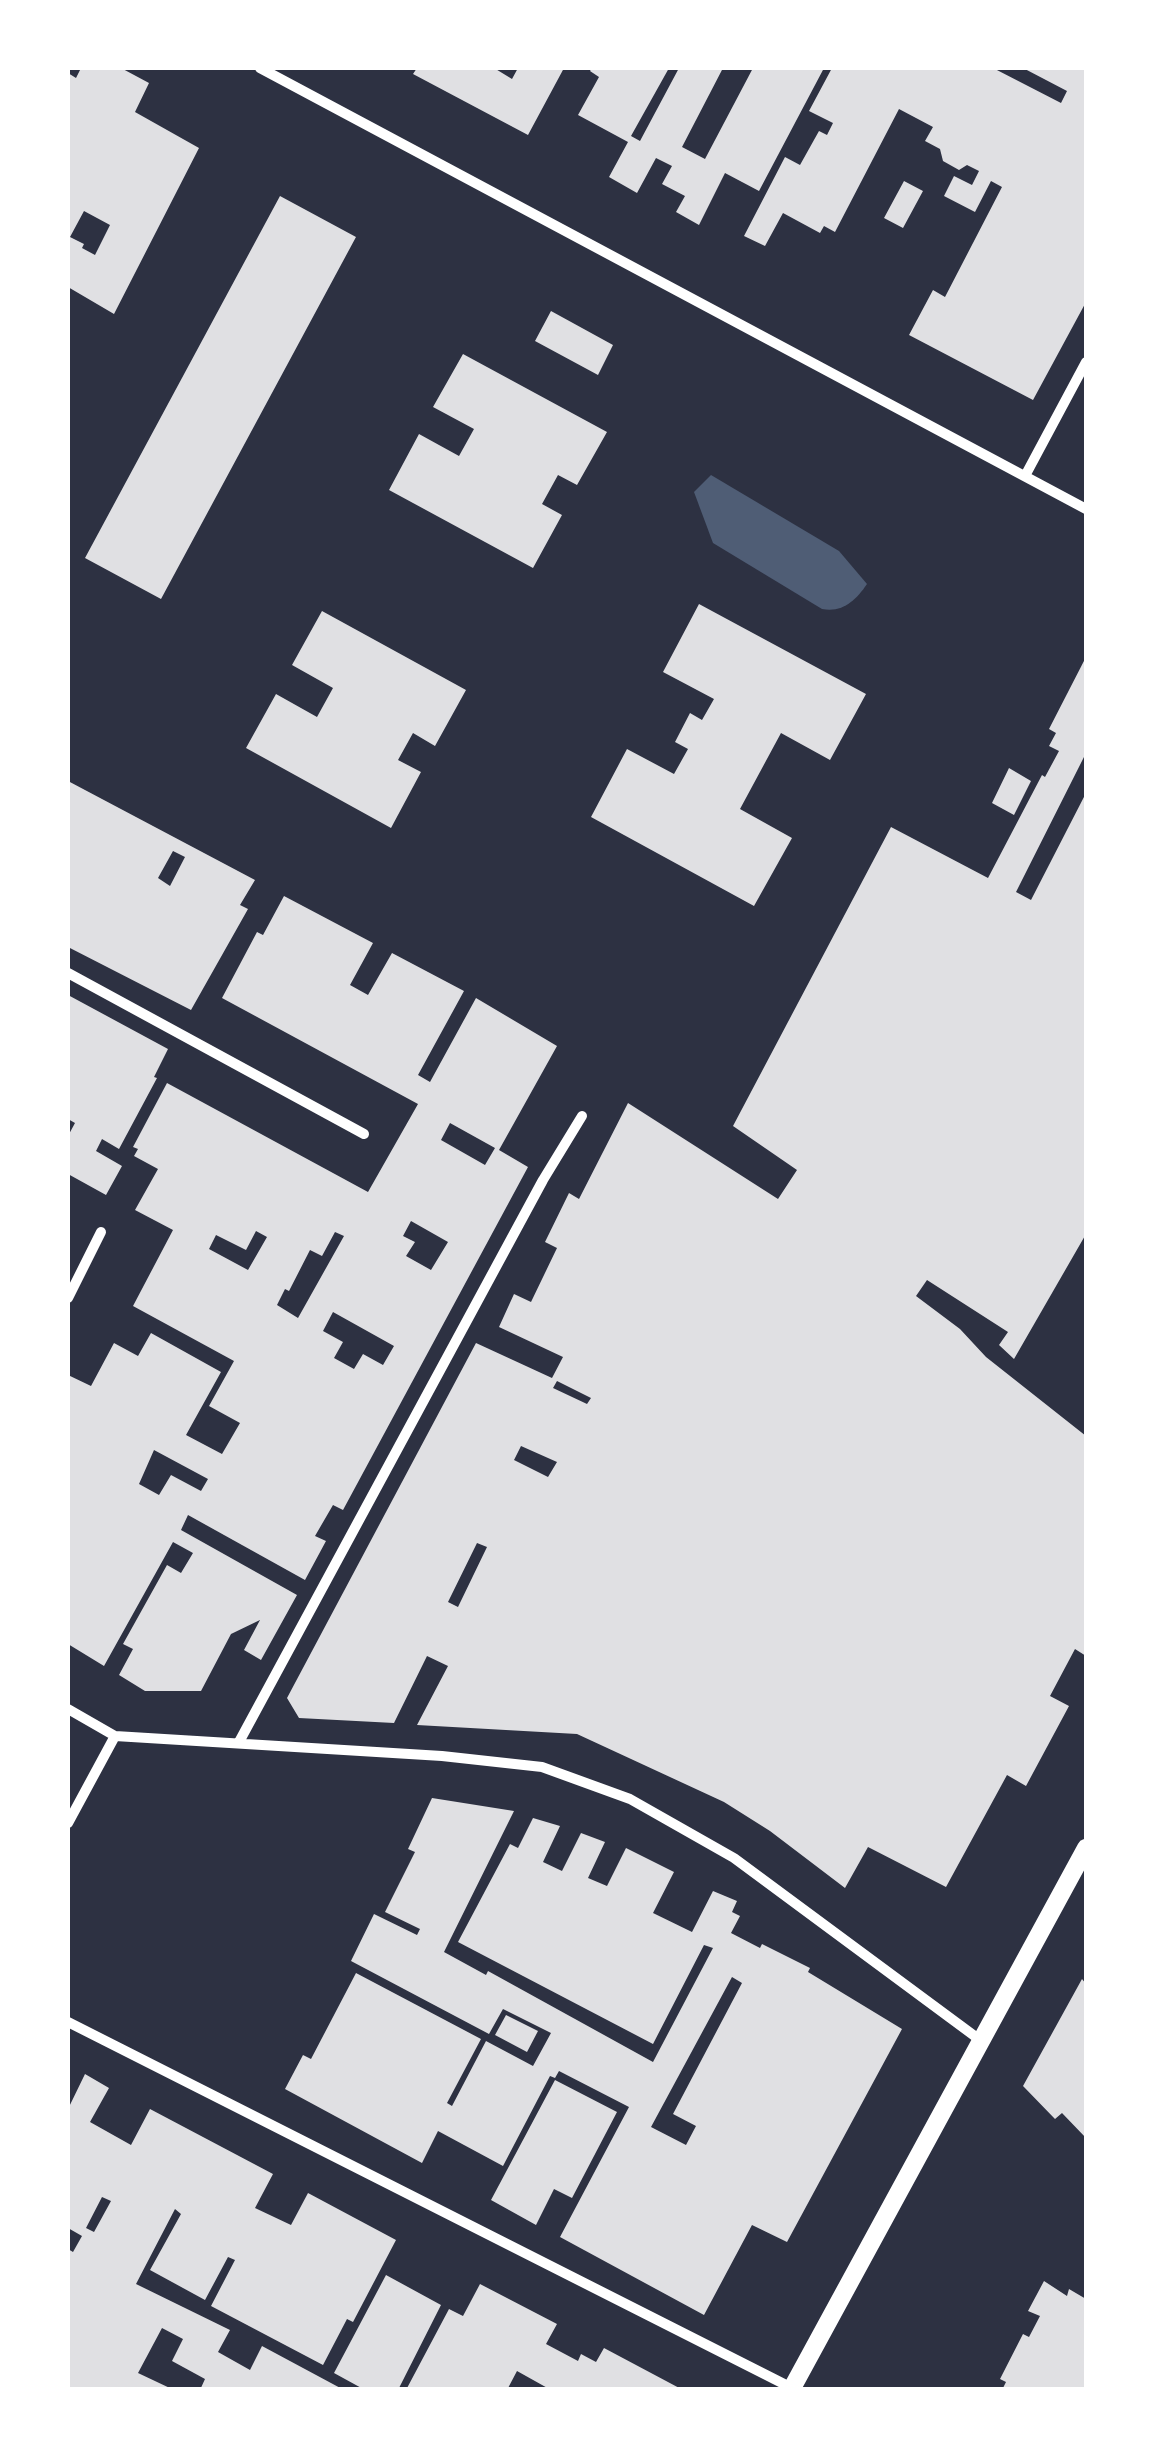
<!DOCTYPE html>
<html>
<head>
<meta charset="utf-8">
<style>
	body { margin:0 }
	#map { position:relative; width:1154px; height:2457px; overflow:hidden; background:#2d3142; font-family:Poppins,sans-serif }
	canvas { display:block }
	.frame { position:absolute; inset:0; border:70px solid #fff; pointer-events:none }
</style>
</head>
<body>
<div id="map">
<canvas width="1154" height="2457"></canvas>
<div class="frame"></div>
</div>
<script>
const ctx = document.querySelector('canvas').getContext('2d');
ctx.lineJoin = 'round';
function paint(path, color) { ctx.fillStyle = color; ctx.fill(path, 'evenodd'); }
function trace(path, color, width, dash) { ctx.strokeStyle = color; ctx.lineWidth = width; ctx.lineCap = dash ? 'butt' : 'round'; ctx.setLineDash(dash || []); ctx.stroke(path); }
const water = new Path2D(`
	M711 475 839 551 867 584C856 600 843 613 822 609L713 543 694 492Z`);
const building = new Path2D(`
	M81 68H121L149 83 135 112 199 148 114 314 68 287V73L76 78ZM84 211 110 225 95 255 82 248 84 244 70 237Z
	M417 68H494L512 79 518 68H564L528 135 413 74Z
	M592 68H669L631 136 640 141 679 68H723L682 147 705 159 753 68H824L759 191 725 173 699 225 676 212 685 196 662 184 672 166 656 158 637 193 609 177 628 142 578 115 599 77 590 71Z
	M832 68H993L1061 103 1067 91 1023 68H1086V302L1033 400 909 335 933 290 945 297 1002 187 991 181 975 212 944 196 954 176 972 185 979 171 967 165 959 170 943 161 940 149 925 141 933 127 899 109 835 232 824 226 820 233 783 213 765 246 744 236 785 157 800 165 819 131 827 135 833 123 809 111Z
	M904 181 923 191 903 228 884 218Z
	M280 196 356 237 161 599 85 558Z
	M551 311 613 345 598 375 535 341Z
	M463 354 607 432 577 485 558 475 542 504 562 515 533 568 389 490 419 434 459 456 474 429 433 407Z
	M699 604 866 694 830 760 781 733 740 809 792 838 754 906 591 817 627 749 674 774 688 749 675 742 690 713 702 720 714 699 663 672Z
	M322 611 466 690 435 746 413 733 398 760 421 772 391 828 246 748 276 694 317 717 333 688 292 665Z
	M1086 657V753L1016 892 1031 900 1086 793V1234L1014 1359 999 1345 1008 1332 927 1280 916 1296 960 1329 986 1357 1086 1436V1656L1075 1649 1050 1696 1069 1706 1026 1786 1007 1775 946 1887 868 1847 845 1888 770 1831 724 1802 577 1734 417 1725 448 1666 427 1656 394 1723 299 1718 287 1698 476 1343 552 1378 563 1357 499 1327 514 1294 531 1302 557 1248 545 1242 569 1193 579 1199 628 1103 778 1199 797 1170 733 1126 891 827 988 878 1042 775 1045 777 1059 751 1049 746 1056 733 1049 729ZM557 1381 591 1398 587 1404 553 1388ZM521 1446 557 1462 548 1477 514 1460ZM477 1543 487 1547 458 1607 448 1602Z
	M1009 768 1031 781 1014 815 992 803Z
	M68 781 255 880 240 905 248 909 191 1010 68 947ZM173 851 185 857 170 886 158 878Z
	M284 896 373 943 350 985 368 995 392 953 464 991 418 1075 430 1082 476 998 557 1046 499 1150 528 1167 343 1510 333 1505 315 1536 326 1541 305 1580 188 1515 181 1530 297 1595 261 1660 244 1650 260 1620 231 1634 201 1691H145L119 1675 133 1649 123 1644 167 1565 181 1573 193 1553 173 1542 104 1666 68 1644V1375L91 1386 114 1343 138 1356 151 1333 221 1372 186 1435 222 1454 240 1423 209 1406 234 1361 133 1306 173 1230 135 1210 158 1169 134 1156 138 1149 133 1147 167 1083 368 1192 418 1104 222 998 257 932 263 935ZM450 1123 495 1148 485 1165 441 1140ZM411 1221 448 1242 431 1270 406 1256 415 1242 403 1236ZM256 1231 267 1237 248 1270 209 1249 216 1235 246 1250ZM335 1232 344 1236 298 1318 277 1305 285 1289 289 1291 310 1250 322 1256ZM333 1312 394 1346 383 1365 363 1354 354 1369 334 1358 343 1342 323 1331ZM154 1450 208 1479 201 1491 171 1475 159 1495 139 1484Z
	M68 995 168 1049 154 1077 157 1078 119 1149 102 1139 96 1151 122 1166 106 1195 68 1174V1136L75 1123 68 1119Z
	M432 1798 514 1811 444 1952 486 1975 488 1971 653 2062 713 1948 704 1945 653 2044 458 1942 510 1844 518 1848 533 1818 560 1826 543 1862 562 1871 581 1833 605 1842 588 1878 607 1886 626 1848 674 1872 653 1913 692 1932 713 1891 737 1901 732 1912 740 1916 731 1933 760 1948 762 1944 810 1968 808 1972 902 2029 787 2242 752 2225 704 2315 560 2237 629 2107 559 2071 555 2078 550 2076 503 2166 438 2131 422 2163 285 2089 303 2055 311 2059 356 1973 481 2039 447 2103 452 2106 486 2041 533 2066 551 2033 503 2009 489 2034 351 1961 374 1914 417 1935 420 1929 385 1912 415 1852 408 1849ZM732 1977 742 1983 673 2114 696 2126 686 2145 651 2127Z
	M1082 1979 1086 1984V2138L1062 2113 1055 2119 1023 2086Z
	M506 2015 538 2031 527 2052 495 2035Z
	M85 2074 109 2088 90 2122 131 2145 150 2109 273 2174 255 2208 291 2225 308 2193 396 2240 353 2322 347 2319 323 2365 211 2306 235 2260 228 2257 205 2300 150 2270 181 2214 175 2209 136 2284 230 2330 218 2352 250 2370 262 2346 344 2390H200L205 2379 172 2361 183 2339 162 2328 138 2373 174 2390H68V2249L73 2252 82 2236 68 2228V2109ZM102 2197 111 2201 94 2232 86 2228Z
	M555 2080 617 2112 572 2198 554 2189 536 2225 491 2200Z
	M386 2275 441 2305 398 2390H365L334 2373Z
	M1044 2281 1067 2296 1069 2289 1086 2299V2390H1002L1006 2382 1000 2379 1023 2334 1029 2337 1040 2316 1028 2311Z
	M480 2284 557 2324 546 2344 578 2361 581 2354 596 2362 604 2348 683 2390H551L517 2371 507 2390H406L449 2309 463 2316Z`);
const minor = new Path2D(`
	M260 68 1086 509
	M1025 476 1086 362
	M68 973 364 1134
	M68 1298 101 1232
	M68 1709 115 1736 442 1756 542 1767 630 1799 734 1858 980 2040
	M239 1742 543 1180 582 1116
	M68 1823 115 1736
	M68 2022 792 2388`);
const tertiary = new Path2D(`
	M791 2390 1086 1848`);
paint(water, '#4f5d75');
paint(building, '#e0e0e3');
trace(minor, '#fff', 10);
trace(tertiary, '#fff', 18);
</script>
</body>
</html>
